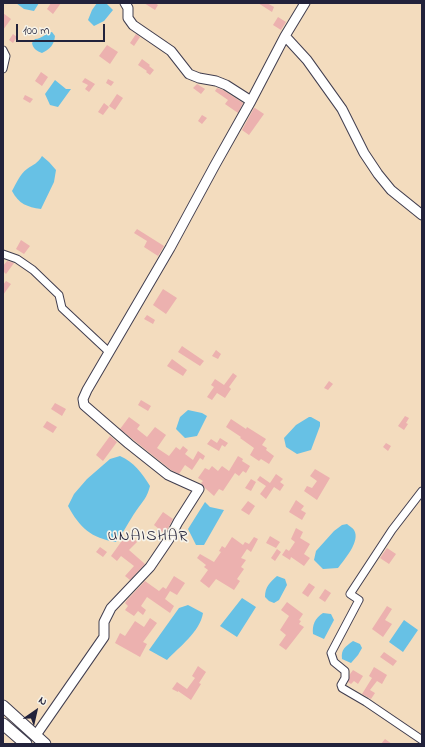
<!DOCTYPE html>
<html>
<head>
<meta charset="utf-8">
<style>
	body { margin:0 }
	#map { position:relative; width:425px; height:747px; overflow:hidden; background:#f3dcbe; font-family:"Indie Flower",sans-serif }
	canvas { display:block }
	.frame { position:absolute; inset:0; border:4px solid #22223b; pointer-events:none }
	.north { position:absolute; left:16px; top:691px; width:40px; height:40px; -webkit-text-stroke:3px #f7f3e8; paint-order:stroke; rotate:34deg; font-size:11px; font-weight:700; line-height:16px; text-align:center; color:#22223b }
	.north::after { content:''; display:block; margin:auto; width:14px; height:18px; background:#22223b; clip-path:polygon(50% 0,100% 100%,50% 72%,0 100%) }
	.scale { position:absolute; left:16px; top:24px; width:89px; height:18px; box-sizing:border-box; border:2px solid #22223b; border-top:0; padding-left:5px; font-size:12px; line-height:14px; white-space:nowrap; color:#22223b; -webkit-text-stroke:3px #f7f3e8; paint-order:stroke }
</style>
</head>
<body>
<div id="map">
<canvas width="425" height="747"></canvas>
<div class="frame"></div>
<div class="north">N</div>
<div class="scale">100 m</div>
</div>
<script>
const ctx = document.querySelector('canvas').getContext('2d');
ctx.lineJoin = 'round';
function paint(path, color) { ctx.fillStyle = color; ctx.fill(path, 'evenodd'); }
function trace(path, color, width, dash) { ctx.strokeStyle = color; ctx.lineWidth = width; ctx.lineCap = dash ? 'butt' : 'round'; ctx.setLineDash(dash || []); ctx.stroke(path); }
function drawText(font, color, halo, rows, align = 'center') {
  ctx.font = font + ' "Indie Flower",sans-serif'; ctx.lineWidth = 3.5; ctx.setLineDash([]); ctx.textBaseline = 'middle'; ctx.strokeStyle = halo; ctx.fillStyle = color; for (const [text, x, y, turn = 0] of rows) {
    ctx.save(); ctx.translate(x, y); ctx.rotate((+turn || 0) * Math.PI / 180); ctx.textAlign = isNaN(turn) ? turn : align; if (halo) ctx.strokeText(text, 0, 0); ctx.fillText(text, 0, 0); ctx.restore();
  }
}
const water = new Path2D(`
	M16 3H39L34 11 24 9Z
	M97 3H106L113 10 104 21 94 26 88 20 92 10Z
	M52 32 55 36C54 45 50 49 42 53 37 51 33 49 32 43L35 39C42 39 45 33 52 32Z
	M55 80 66 89H71L58 107 50 105 45 94Z
	M42 156 49 162 56 170 54 182 41 209C27 207 19 204 12 191 16 184 20 174 27 169 34 164 37 164 42 156Z
	M188 410 202 413 207 416 197 436 185 438 176 429 180 417Z
	M309 417H311L320 422V426L311 450 297 454 286 447 284 438 296 425Z
	M120 456C134 462 142 473 150 486 147 498 143 501 136 511 129 521 124 532 116 542 91 538 80 528 68 506L74 494 87 479 110 459Z
	M205 502 210 507 224 510 204 545H196L188 529Z
	M347 524C349 526 353 528 354 530 361 541 344 560 338 568L323 569 314 560 316 551 334 531 342 525Z
	M277 576 285 579 287 585 279 600 274 603 269 601 265 597C265 587 270 582 277 576Z
	M242 598 256 607 237 637 220 626Z
	M188 605 203 613C200 632 179 647 167 660L149 650 179 608Z
	M323 613 331 614 334 620 324 639 313 634C312 625 315 618 323 613Z
	M404 620 418 630 403 652 389 642Z
	M353 641 360 644 362 648 358 655 351 663 342 659C341 649 345 647 353 641Z`);
const building = new Path2D(`
	M51 3H61L53 14 47 9Z
	M144 3H155L158 5 155 10Z
	M258 3H267L274 7 272 12Z
	M3 13 11 19 3 30Z
	M278 17 286 22 281 30 273 25Z
	M13 34 17 37 13 43 9 40Z
	M136 34 140 37 134 46 130 43Z
	M107 45 118 52 110 64 99 56Z
	M142 59 150 65 149 66 154 70 150 75 146 72 147 71 138 65Z
	M41 72 48 77 42 86 35 81Z
	M85 78 95 84 89 92 85 89 88 85 82 82Z
	M108 79 114 82 111 86 106 83Z
	M197 84 205 89 201 94 193 88Z
	M217 88 223 90 243 103 238 113 225 104 228 100 215 91Z
	M117 94 123 98 115 110 109 106Z
	M25 95 33 99 30 103 23 99Z
	M104 103 109 107 103 115 98 112Z
	M254 108H255L264 114 249 135 242 130Z
	M202 115 207 118 202 124 198 121Z
	M137 229 164 246 158 256 144 247 147 241 134 233Z
	M21 240 30 246 24 254 16 249Z
	M7 261 14 263 6 274 3 271V266Z
	M6 281 11 284 3 295V285Z
	M163 289 177 298 166 314 153 305Z
	M147 315 155 320 153 324 144 319Z
	M182 346 204 361 200 366 178 352Z
	M216 350 221 354 218 359 212 356Z
	M172 359 187 370 183 376 167 366Z
	M233 373 237 376 229 387 231 389 225 398 217 393 212 400 207 397 214 387 211 385 215 379 224 385Z
	M329 381 333 384 328 390 324 388Z
	M141 400 151 406 148 411 138 405Z
	M55 403 66 409 62 416 51 409Z
	M405 416 409 418 406 423 408 424 404 430 398 426Z
	M129 417 140 425 137 429 147 437 155 427 166 435 157 448 169 456 176 447 180 450 183 446 188 450 185 454 193 460 198 451 205 456 203 460 200 458 192 470 185 465 179 474 171 470 120 429Z
	M231 419 246 429 247 427 266 439 262 445 267 448 266 450 274 456 269 464 261 459 259 461 250 455 254 448 240 438 241 437 226 427Z
	M47 421 57 427 53 433 43 427Z
	M110 436 117 442 103 461 96 455Z
	M220 438 228 443 225 447 222 445 219 451 207 444 211 439 217 443Z
	M386 443 391 446 388 451 383 447Z
	M238 456 243 459 242 461 250 466 246 473 243 471 239 476 235 473 223 491 219 489 214 496 205 488 201 483 203 481 198 478 205 468 209 470 212 466 218 471 222 466 229 471Z
	M315 469 330 478 317 500 304 491 307 486 312 488 317 481 310 476Z
	M276 474 283 479 280 482 284 485 280 491 274 487 266 499 260 494 266 486 257 480 260 476 270 483Z
	M251 479 256 482 251 491 245 488Z
	M296 500 304 506 301 510 306 513 302 520 289 512Z
	M248 501 255 506 249 515 241 510Z
	M163 512 173 519 165 534 154 525Z
	M296 528 303 532 300 538 310 544 304 554 310 558 304 566 291 557 290 560 282 555 286 549 289 551 295 542 291 539Z
	M130 534 137 542 129 550 145 564 130 580 125 576 134 566 121 556 117 561 111 556 121 542Z
	M270 536 280 542 276 548 266 543Z
	M232 537 243 545 245 542 249 544 254 537 258 539 251 552 247 549 241 558 246 560 241 567 244 569 237 579 240 581 234 590 216 579 209 588 200 581 208 570 204 567 206 565 197 558 200 554 214 562 221 552 219 551 222 546 225 548Z
	M100 547 107 552 103 557 96 552Z
	M387 548 396 554 389 564 380 558Z
	M277 549 281 552 275 561 271 558Z
	M174 576 185 583 177 595 170 591 165 599 174 606 170 613 147 597 141 606 146 610 143 615 138 611 134 616 125 610 128 606 125 603 128 599 145 581 159 591 163 587 166 589Z
	M309 583 315 587 308 597 302 593Z
	M325 589 331 593 325 602 319 598Z
	M287 602 303 614 299 620 301 621 299 624 304 627 286 650 279 645 286 635 280 630 289 616 281 610Z
	M387 606 392 609 385 620 392 624 383 637 372 629Z
	M150 618 157 623 143 642 147 644 140 657 115 643 120 633 125 636 135 621 144 627Z
	M384 652 397 661 393 666 380 657Z
	M198 666 206 672 199 683 201 684 191 700 178 691V692L172 689 177 682 187 689 195 678 192 676Z
	M374 667 387 675 382 684 377 681 370 690 375 693 371 699 362 694 372 678 369 676Z
	M353 670 363 676 358 684 354 681 351 684 348 682 350 674Z
	M385 739 392 744H381Z`);
const minor = new Path2D(`
	M3 50 6 56 3 69
	M3 254 17 259 33 270 59 295 62 308 109 352
	M422 491 392 530 350 594 359 600 331 653 334 662 345 671V678L341 685 342 688 366 702 422 740`);
const tertiary = new Path2D(`
	M125 3 128 8V18L133 25 171 51 189 74 199 78 216 81 226 85 251 101
	M285 36 307 60 342 109 364 153 378 174 391 190 422 215
	M36 735 104 637V622L111 608 150 567 169 539 178 522 199 489 168 475 129 444 84 405 83 399 87 390 170 248 215 165 251 101 285 36 305 3`);
const trunk = new Path2D(`
	M3 706 45 744
	M3 724 26 744`);
const quarterNames = [
	["UNAISHAR",148,537]
];
paint(water, '#67c1e5');
paint(building, '#ecb1af');
trace(minor, '#413e4f', 9);
trace(tertiary, '#413e4f', 11);
trace(trunk, '#413e4f', 13);
trace(minor, '#fff', 7);
trace(tertiary, '#fff', 9);
trace(trunk, '#fff', 11);
ctx.letterSpacing = '1px';
drawText('16px', '#22223b', '#f7f3e8', quarterNames);
ctx.letterSpacing = '0px';
</script>
</body>
</html>
